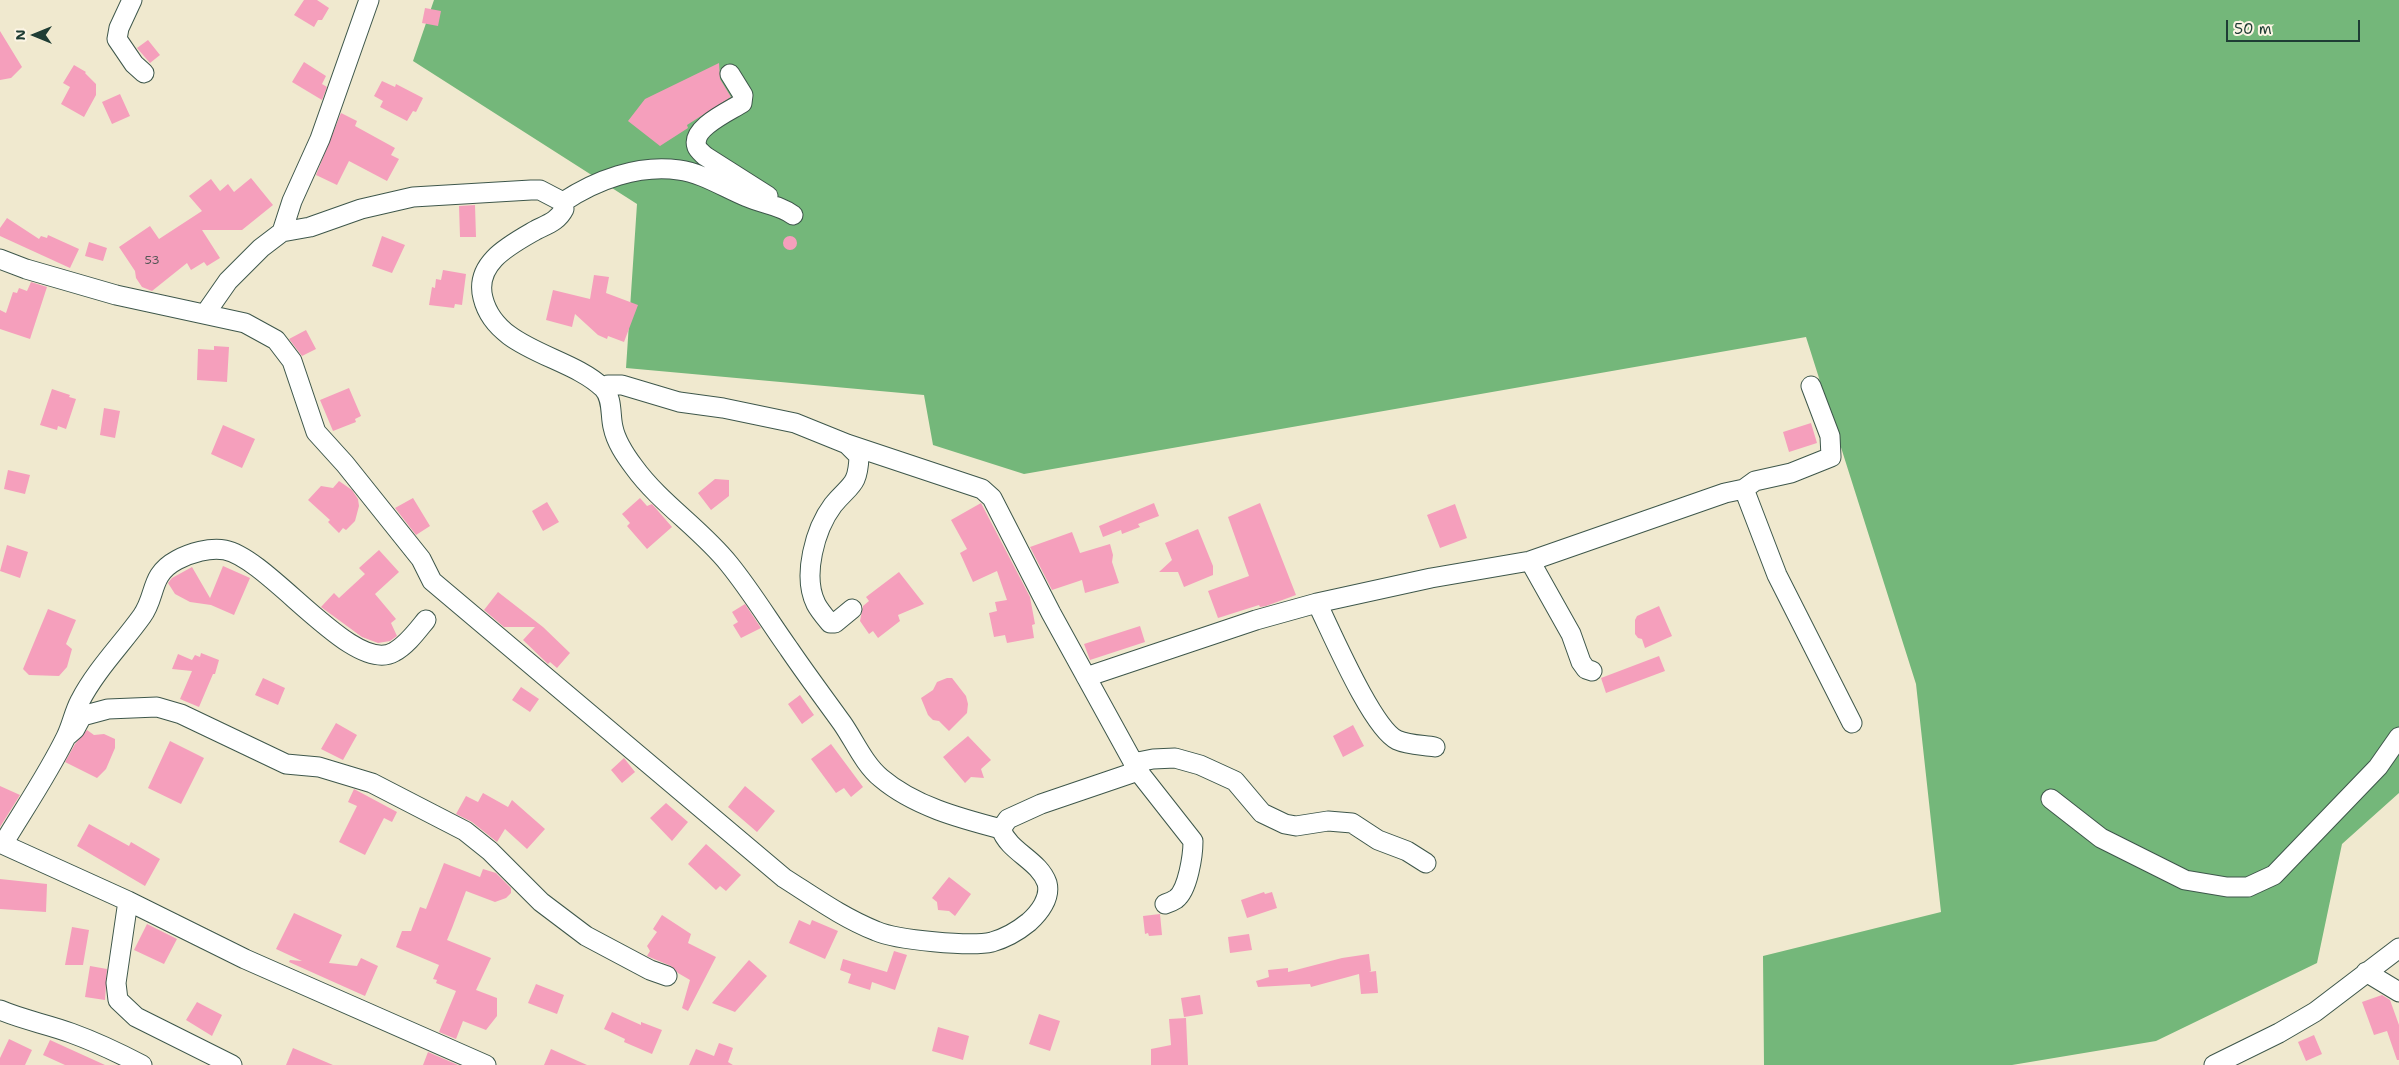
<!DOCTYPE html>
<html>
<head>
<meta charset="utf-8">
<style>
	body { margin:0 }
	#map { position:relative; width:2399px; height:1065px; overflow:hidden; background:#f0e9cf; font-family:"Shantell Sans",sans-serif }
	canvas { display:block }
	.north { position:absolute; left:10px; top:10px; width:50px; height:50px; -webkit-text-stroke:4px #fcf5e5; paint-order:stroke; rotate:270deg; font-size:14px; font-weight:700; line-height:20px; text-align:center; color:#1f3d34 }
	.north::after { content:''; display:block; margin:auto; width:18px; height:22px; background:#1f3d34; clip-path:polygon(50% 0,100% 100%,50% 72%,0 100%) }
	.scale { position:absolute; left:2226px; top:20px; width:134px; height:22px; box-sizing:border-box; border:2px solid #1f3d34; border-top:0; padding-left:6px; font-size:15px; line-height:18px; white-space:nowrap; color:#1f3d34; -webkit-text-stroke:4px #fcf5e5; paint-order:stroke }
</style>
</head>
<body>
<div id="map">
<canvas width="2399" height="1065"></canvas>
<div class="north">N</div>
<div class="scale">50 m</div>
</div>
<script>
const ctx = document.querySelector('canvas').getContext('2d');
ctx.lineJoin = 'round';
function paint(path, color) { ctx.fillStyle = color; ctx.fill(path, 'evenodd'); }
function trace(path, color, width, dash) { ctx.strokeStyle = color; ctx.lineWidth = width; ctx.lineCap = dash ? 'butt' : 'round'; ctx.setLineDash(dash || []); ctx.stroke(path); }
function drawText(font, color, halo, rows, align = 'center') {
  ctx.font = font + ' "Shantell Sans",sans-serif'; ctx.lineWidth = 4; ctx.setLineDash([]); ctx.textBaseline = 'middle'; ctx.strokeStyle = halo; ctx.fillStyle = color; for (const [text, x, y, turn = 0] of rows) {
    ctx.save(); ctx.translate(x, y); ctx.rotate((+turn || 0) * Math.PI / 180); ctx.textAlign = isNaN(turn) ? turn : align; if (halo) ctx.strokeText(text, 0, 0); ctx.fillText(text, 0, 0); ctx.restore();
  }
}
const forest = new Path2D(`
	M434 0H2399V793L2342 844 2317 963 2156 1041 2012 1065H1764L1763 956 1941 912 1916 684 1806 337 1024 474 933 445 924 395 626 368 637 204 413 61Z`);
const building = new Path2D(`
	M304 0H317L329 8 322 20H318L314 27 294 15Z
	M425 8 441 11 438 26 422 23Z
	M0 31 22 67 11 78 0 80Z
	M148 40 160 55 150 63 137 48Z
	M304 62 326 76 322 84 327 87 322 100 292 82Z
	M719 63 720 79 731 97 687 125 688 128 660 146 628 121 645 99Z
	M74 65 86 72 85 73 96 84V95L84 117 61 104 70 87 63 83Z
	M382 81 395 87 396 84 423 98 416 112 413 111 407 121 380 107 383 101 374 96Z
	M120 94 130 116 112 124 102 102Z
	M341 113 357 121 355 126 395 148 391 155 399 159 387 181 349 161 337 185 316 175Z
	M251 178 273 205 242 230H202L220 258 207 266 204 262 191 270 187 263 152 291 142 287 136 278 135 271 119 247 150 226 159 239 202 211 189 196 211 179 220 191 228 184 234 192Z
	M475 205 476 237H460L459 206Z
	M7 218 39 239 41 236 47 238 48 235 79 249 70 268 0 236V228Z
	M783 243a7 7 0 1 1 14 0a7 7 0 1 1-14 0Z
	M382 236 405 245 392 273 372 266Z
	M89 242 107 248 103 261 85 256Z
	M443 270 466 274 462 305 455 304 454 308 429 305 432 287 435 288 436 279 441 280Z
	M594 275 609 277 606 293 638 305 624 342 608 336 607 339 598 335 575 314 572 327 546 320 553 290 590 299Z
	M31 282 47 287 30 339 0 329V310L6 313 13 292 17 293 19 288 27 291Z
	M306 330 316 349 302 356 289 339Z
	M214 346 229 347 227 382 197 380 198 349 214 350Z
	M349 388 361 416 355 419 356 422 333 431 320 400Z
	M52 389 70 395 69 397 76 399 66 429 58 426 57 430 40 425Z
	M104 408 120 411 115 438 100 435Z
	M1811 423 1817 443 1789 452 1783 432Z
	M223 425 255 439 242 468 211 454Z
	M8 470 30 475 25 494 4 489Z
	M715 479 729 480V496L711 510 698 493Z
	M339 481 352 490 358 499 359 506 355 521 346 530 343 528 339 533 328 522 330 520 308 500 321 486 333 488Z
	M413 498 430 526 416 535 395 508Z
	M640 498 647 506 652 504 672 527 647 549 627 526 630 523 622 514Z
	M547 502 559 522 543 531 532 511Z
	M981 503 1030 597 1035 624 1032 625 1034 638 1007 643 1005 635 994 637 989 613 997 611 995 602 1007 600 997 571 973 582 960 553 967 549 951 520Z
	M1154 503 1159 516 1138 524 1140 527 1122 534 1121 530 1103 537 1099 526Z
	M1260 503 1296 595 1266 606 1260 607 1259 605 1218 618 1208 591 1249 576 1228 517Z
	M1455 504 1467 538 1440 548 1427 515Z
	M1198 529 1213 566V575L1184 587 1178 572H1159L1172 560 1165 543Z
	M1072 532 1080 553 1110 544 1113 555 1112 562 1119 583 1085 593 1082 580 1052 590 1030 547Z
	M7 545 28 552 20 578 0 571Z
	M379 550 399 572 375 594 396 619 391 623 397 636 390 641 378 643 362 637 321 607 334 593 339 598 365 574 359 568Z
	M223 566 250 578 234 615 211 605 190 602 175 594 168 583 172 578 192 567 210 598Z
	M899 572 924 604 898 615 900 621 878 638 873 631 869 634 860 621 863 606 869 601 866 597Z
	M498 592 543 627 570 653 557 668 550 662 548 664 523 640 535 627H504L484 610Z
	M745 604 761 628 741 638 733 625 738 622 732 612Z
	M1659 606 1672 636 1645 648 1642 639 1638 638 1635 634V620L1637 616Z
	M48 609 76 620 66 644 72 649 67 667 59 676 29 675 23 669Z
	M1140 626 1145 642 1090 660 1084 644Z
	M201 653 219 660 215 674H213L199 707 180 699 192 671 172 669 178 654 192 660 195 655 200 657Z
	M1659 656 1665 671 1606 693 1601 678Z
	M263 678 285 688 278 705 255 695Z
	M947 678H952L966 696 968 704 967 713 949 731 939 721 933 720 928 715 921 698 933 690 937 682Z
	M521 687 539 699 530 712 512 700Z
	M800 695 814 715 802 724 788 704Z
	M336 723 357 735 343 760 321 749Z
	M1353 725 1364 746 1343 757 1333 736Z
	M87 730 94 735 104 734 115 739V748L106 769 97 778 65 762 75 744Z
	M968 736 991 760 981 769 984 778 971 777 965 783 943 757Z
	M170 741 204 758 181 804 148 788Z
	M831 744 863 787 851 797 844 788 836 793 811 759Z
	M624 758 635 772 622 783 611 770Z
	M0 786 20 795 0 827Z
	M745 786 775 811 757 832 728 807Z
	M354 789 397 812 392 822 384 818 365 855 339 842 357 806 348 802Z
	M483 793 508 807 512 800 545 829 527 849 505 829 497 842 472 822 456 814 466 796 478 802Z
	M666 803 688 822 672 841 650 818Z
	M89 824 129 846 131 842 160 859 145 886 77 846Z
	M706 844 741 875 726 891 720 886 716 890 688 864Z
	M444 863 480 877 483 869 496 873 511 888V893L506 898 495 902 466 891 452 928 447 940 491 958 476 990 497 998V1016L486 1030 463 1021 456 1039 439 1032 456 991 436 983 437 980 433 979 439 965 396 947 402 931H411L420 907 426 909Z
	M949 877 971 894 955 916 949 911 938 910 937 902 932 898Z
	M0 879 47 884 46 912 0 909Z
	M1264 892 1265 894 1272 892 1277 908 1247 918 1241 900Z
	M294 913 342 935 329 963 357 966 361 958 378 966 365 996 289 962 290 960 302 961 276 949Z
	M1160 914 1162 935 1149 936 1148 933 1145 934 1143 916Z
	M662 915 691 934 688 943 716 957 688 1011 682 1008 690 980 678 973 671 966 647 956 650 951 647 946 657 932 653 929Z
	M799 920 810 925 812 920 838 931 825 959 789 943Z
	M147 924 177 939 164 964 134 950Z
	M72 927 89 930 83 965H65Z
	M1249 934 1252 950 1230 953 1228 937Z
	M894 951 907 955 895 990 872 982 870 990 848 983 851 974 840 970 843 959 887 972Z
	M1369 954 1371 971 1369 972 1376 971 1378 993 1361 994 1359 974 1311 987 1310 984 1258 987 1256 981 1269 977 1268 970 1288 968V972L1342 958Z
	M749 960 767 976 735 1012 712 1003Z
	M90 966 107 969 105 1000 85 997Z
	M536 984 564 995 557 1014 528 1003Z
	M1200 995 1203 1014 1184 1017 1181 998Z
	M2382 995 2390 1000 2399 1025V1060H2397L2387 1031 2374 1035 2362 1002Z
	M197 1002 222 1015 212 1036 186 1020Z
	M612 1012 641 1025V1022L662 1030 652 1054 624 1042 625 1039 604 1029Z
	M1039 1014 1060 1021 1050 1051 1029 1044Z
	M1186 1018 1188 1065H1151V1049L1171 1045 1169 1019Z
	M938 1027 969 1036 963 1060 932 1051Z
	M2314 1035 2322 1054 2306 1061 2298 1042Z
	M9 1039 32 1050 25 1065H0V1058Z
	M50 1040 105 1065H65L43 1055Z
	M719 1043 733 1048 728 1062 733 1065H689L696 1049 714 1056Z
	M293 1048 333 1065H286Z
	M551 1049 587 1065H544Z
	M428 1052 458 1065H423Z`);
const minor = new Path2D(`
	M132 0 119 28 117 39 134 64 144 73
	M730 74 743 95 742 103C730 111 690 128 697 147 698 150 703 154 705 156L768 196
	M563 202C596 180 639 164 679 170 702 173 725 188 747 197 762 204 780 205 793 215
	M282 232 310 227 361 209 413 197 531 190H540L563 202 564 209C558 221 548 224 536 230 510 245 474 263 483 298 496 351 569 355 603 388 613 398 610 415 613 427 616 442 625 455 634 467 660 503 701 529 729 564 751 591 769 621 789 649 806 674 824 698 842 723 854 740 864 764 881 778 914 806 959 818 1001 829
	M0 259 26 269 116 295 245 323 276 340 292 361 316 432 345 464 421 559 432 581 784 878C814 897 843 918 876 931 896 940 971 947 992 942 1006 938 1018 931 1029 922 1039 913 1051 898 1047 883 1039 860 1009 852 1001 829L1008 819 1041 804 1138 771 1051 613 992 498 982 489 847 444 795 423 723 408 679 402 622 385H608L603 388
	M205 314 228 281 261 248 282 232 292 201 320 139 369 0
	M847 444 859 456C858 487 850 484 833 505 815 529 802 576 816 604 819 610 825 617 830 623H835L852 609
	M1744 489 1777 575 1852 723
	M1530 561 1571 634 1581 662 1586 669 1592 671
	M1317 603C1331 631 1372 728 1397 740 1408 745 1423 745 1435 747
	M1086 677 1256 620 1317 603 1431 578 1530 561 1725 493 1744 489 1755 481 1791 473 1831 457 1830 436 1811 386
	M67 736 75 729 82 716 108 709 157 707 181 714 286 764 319 767 372 783 465 831 490 851 541 902 586 936 650 970 667 976
	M1133 763 1153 759 1175 758 1200 765 1235 781 1262 813 1285 824 1296 826 1328 821 1352 823 1378 840 1407 851 1426 863
	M1138 771 1193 841C1193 855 1188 890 1176 899 1173 901 1168 903 1165 904
	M2051 799 2101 838 2185 880 2227 887H2248L2274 875 2378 767 2399 737
	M0 843 128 901 245 959 486 1065
	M3 844C24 809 48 774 66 737 72 725 74 712 80 701 96 670 122 644 142 616 157 595 149 575 177 560 190 553 210 547 225 550 270 559 353 676 394 652 407 645 417 631 426 620
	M128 901 116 983 118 1000 136 1017 232 1065
	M2366 972 2399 992
	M0 1010C23 1020 47 1024 71 1033 96 1042 119 1053 142 1065
	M2214 1065 2279 1033 2315 1012 2399 948`);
const numberNames = [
	["53",152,261]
];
paint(forest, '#74b77a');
paint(building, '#f59fbc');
trace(minor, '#3e574b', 21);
trace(minor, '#fff', 19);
drawText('12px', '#545656', null, numberNames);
</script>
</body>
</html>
